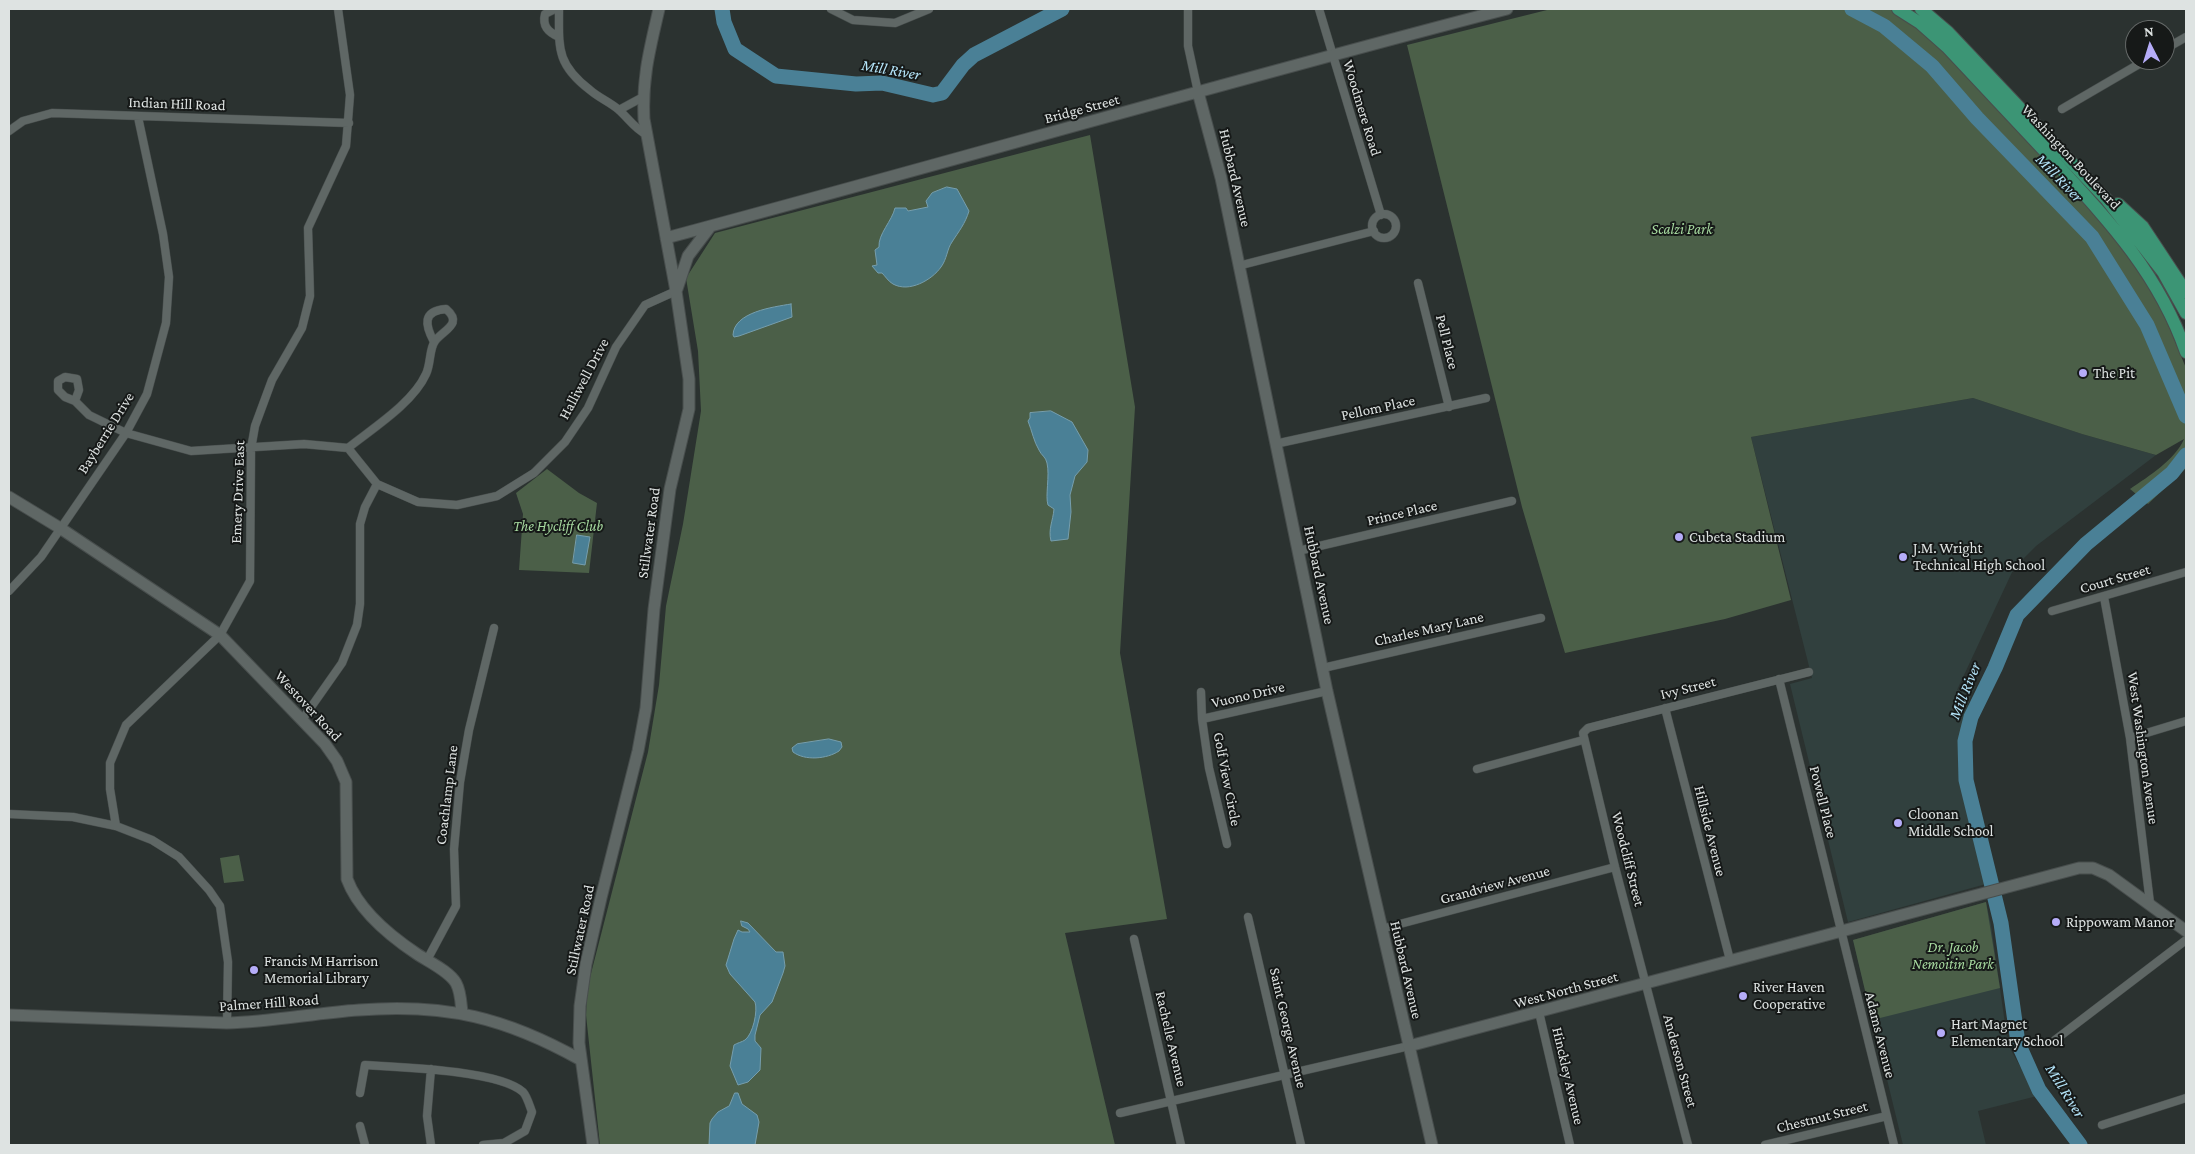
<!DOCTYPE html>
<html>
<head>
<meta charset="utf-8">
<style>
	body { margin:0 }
	#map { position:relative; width:2195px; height:1154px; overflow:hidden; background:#2b3230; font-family:"Crimson Pro",serif }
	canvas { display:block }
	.frame { position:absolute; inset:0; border:10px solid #dee3e2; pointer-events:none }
	.north { position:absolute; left:2125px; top:20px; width:50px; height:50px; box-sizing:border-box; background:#161918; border:1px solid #666a69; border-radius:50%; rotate:355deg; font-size:14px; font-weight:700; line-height:20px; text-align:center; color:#dee3e2 }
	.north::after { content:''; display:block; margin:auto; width:18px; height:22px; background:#b5acf8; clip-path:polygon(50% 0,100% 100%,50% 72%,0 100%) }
</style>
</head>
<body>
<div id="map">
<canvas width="2195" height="1154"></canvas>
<div class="frame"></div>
<div class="north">N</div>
</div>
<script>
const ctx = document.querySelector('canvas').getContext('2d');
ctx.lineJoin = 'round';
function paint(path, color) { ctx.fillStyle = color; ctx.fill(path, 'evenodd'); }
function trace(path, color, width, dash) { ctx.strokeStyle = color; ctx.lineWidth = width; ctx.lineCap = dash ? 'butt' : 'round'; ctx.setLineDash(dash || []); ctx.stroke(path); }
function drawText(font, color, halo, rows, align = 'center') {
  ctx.font = font + ' "Crimson Pro",serif'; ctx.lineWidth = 4; ctx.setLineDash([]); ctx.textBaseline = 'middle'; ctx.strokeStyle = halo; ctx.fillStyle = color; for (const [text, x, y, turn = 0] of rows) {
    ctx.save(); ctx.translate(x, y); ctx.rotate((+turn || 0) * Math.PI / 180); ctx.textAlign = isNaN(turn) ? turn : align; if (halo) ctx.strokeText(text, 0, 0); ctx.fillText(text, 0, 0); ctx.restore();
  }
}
const built = new Path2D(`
	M1973 398 2082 434 2156 455 2036 546 2014 568 1957 690 1976 686 1971 695 1958 743 1959 770 1986 884 1848 922 1790 684 1812 678 1751 437Z
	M1986 902 1991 925 2008 1045 2037 1096 1978 1111 1986 1145H1903L1853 940Z`);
const green = new Path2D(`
	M1551 9H1892L1943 48 2117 238 2159 303 2186 368V468L2148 504 2130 489C2149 476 2175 460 2184 439L2156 455 2082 434 1973 398 1751 437 1791 600 1725 619 1565 653 1522 507 1407 45Z
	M1090 135 1135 407 1120 653 1167 919 1065 933 1115 1145H600L586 1015 587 989 648 752 659 685 666 606 683 524 701 411 698 351 686 278 715 233Z
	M547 469 579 493 597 503 589 573 519 570 523 514 516 493Z
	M239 855 244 881 224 883 220 858Z
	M1986 902 2000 988 1872 1020 1853 940Z`);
const water = new Path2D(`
	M947 187 957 189 969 211C965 224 959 231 952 242 947 249 947 259 941 267 932 280 909 293 893 284 889 282 885 276 882 273H878L872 266 877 265 875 250 879 247C878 234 892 221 895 208H906L908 211 928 207 926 201 932 193Z
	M791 304 792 317 739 336 734 337 733 335C734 312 773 307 791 304Z
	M1051 411 1072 422 1088 450 1087 462 1075 476 1070 495 1071 512 1068 539 1051 541C1048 529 1053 521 1054 509L1048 505C1045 496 1050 476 1047 463 1046 457 1041 455 1039 450 1034 442 1032 431 1028 421L1030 418V413Z
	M577 535 590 537 585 565 573 563Z
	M829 739 841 742 842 747 839 751C827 759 805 761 793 752L792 748 797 744Z
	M741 921 748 923 776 952H783L785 966 783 973 772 1002 760 1015 755 1035V1041L761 1048 760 1070 748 1082 738 1085 730 1066 734 1045C737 1043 742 1042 745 1040 753 1034 758 1011 755 1002L730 974 726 965 734 939 738 930 742 932H750L748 929 742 926Z
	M735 1093H738L742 1104 757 1115 759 1122 755 1145H709L710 1123 712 1119 718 1112 729 1106Z`);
const river = new Path2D(`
	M722 9 724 22 735 49 776 76 856 84 882 83 933 95 942 93 963 65 974 55 1062 9
	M1852 9 1884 26 1932 66 1977 118 2092 237 2147 325 2186 416
	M2080 1145 2039 1090 2018 1043 2001 923 1966 780 1965 741 1971 717 1995 668 2017 615 2086 544 2172 473 2186 455`);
const street = new Path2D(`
	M555 9 545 14C542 26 548 32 559 37
	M559 9C559 48 556 64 590 90 599 98 610 102 619 110 629 119 634 128 647 135
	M831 9 853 20 895 23 929 9
	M1188 9V46L1198 92
	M1319 9 1381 215
	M2165 49 2186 37
	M2062 109 2146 60
	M619 110 643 97
	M9 131 23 121 52 113 349 123
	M1372 226a12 12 0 1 1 24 0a12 12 0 1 1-24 0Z
	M1238 266 1374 231
	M1418 283 1449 407
	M75 401 79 390 77 379 65 377 58 381V390L65 397 75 401 89 415 126 433 191 451 304 444 348 448 377 484 418 502 457 505 497 496 534 473 565 442 588 408 616 347 645 305 676 291
	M1275 444 1486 398
	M348 448C373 428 413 403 426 374 431 364 429 349 435 341 443 330 464 324 446 309 422 311 425 325 434 342
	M1298 551 1512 501
	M9 591 41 557 126 433 147 394 166 323 169 277 163 234 138 117
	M2104 597 2130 738 2150 903
	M2052 611 2186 572
	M1323 668 1541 618
	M1779 679 1894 1145
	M1201 692 1202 719 1327 691
	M1665 708 1730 960
	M1202 719 1209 768 1227 844
	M302 720 342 663 357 625 360 604V524L365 507 377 484
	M2130 738 2186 721
	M1477 769 1583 740
	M9 814 73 817 116 826 152 840 179 857 209 890 220 906 228 962 227 1023
	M116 826 110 789V763L126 725 220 635 250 581 251 449 255 426 272 380 302 328 310 296 308 228 346 146 350 95 338 9
	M1248 917 1301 1145
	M1381 929 1615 867
	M1134 939 1181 1145
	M427 960 456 906 454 849 460 782 469 730 494 628
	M1539 1012 1570 1145
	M2055 1040 2186 940
	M360 1093 365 1065C398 1067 499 1070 523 1092 527 1096 530 1107 532 1112L525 1131 504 1143 483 1145
	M1120 1113 1409 1046
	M2102 1125 2186 1098
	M360 1126 365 1145
	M431 1145 427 1116 431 1069
	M1688 1145 1615 867 1583 733 1588 728 1809 672
	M1765 1145 1887 1116`);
const secondary = new Path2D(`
	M1198 92 1221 178 1327 691 1432 1145
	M666 238C946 163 1225 82 1507 9
	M677 289 688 256 710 227
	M9 497 60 528 220 635 325 744 337 761 346 782 347 879C358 909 390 936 417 954 429 962 449 971 456 983 461 992 461 1004 462 1013
	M9 1015 227 1023C271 1022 315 1013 359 1010 446 1003 506 1018 581 1060
	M1409 1046 2079 868H2093L2109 875 2186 931
	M593 1145 579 1043 580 1006 586 964 601 898 638 751 646 708 654 609 670 489 689 409V379L676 291 644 119C642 77 650 48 659 9`);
const primary = new Path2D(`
	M1898 9 1920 23 1947 47C1982 84 2016 121 2051 158 2107 219 2158 272 2186 352
	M1921 9 1948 32 2107 200 2163 272 2186 313
	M2118 204 2143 227 2186 292`);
const markers = [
	[2083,373,5,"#b5acf8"],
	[1679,537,5,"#b5acf8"],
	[1903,557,5,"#b5acf8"],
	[1898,823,5,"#b5acf8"],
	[2056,922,5,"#b5acf8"],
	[254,970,5,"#b5acf8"],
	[1743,996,5,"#b5acf8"],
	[1941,1033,5,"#b5acf8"]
];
const streetNames = [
	["Indian Hill Road",177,104,2],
	["Woodmere Road",1362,108,73],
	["Bridge Street",1082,109,-15],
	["Washington Boulevard",2071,157,47],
	["Hubbard Avenue",1235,178,77],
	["Pell Place",1447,342,76],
	["Halliwell Drive",584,379,-62],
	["Pellom Place",1378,408,-12],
	["Bayberrie Drive",106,433,-58],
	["Emery Drive East",238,492,-88],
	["Prince Place",1402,513,-13],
	["Stillwater Road",649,533,-82],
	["Hubbard Avenue",1319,575,78],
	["Court Street",2115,579,-16],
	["Charles Mary Lane",1429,629,-13],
	["Ivy Street",1688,688,-14],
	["Vuono Drive",1248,695,-13],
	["Westover Road",308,706,47],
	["West Washington Avenue",2143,748,82],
	["Golf View Circle",1227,779,79],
	["Coachlamp Lane",447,795,-83],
	["Powell Place",1823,802,76],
	["Hillside Avenue",1710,831,76],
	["Woodcliff Street",1628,859,76],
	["Grandview Avenue",1495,885,-15],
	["Stillwater Road",580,930,-78],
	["Hubbard Avenue",1406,970,77],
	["West North Street",1566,990,-15],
	["Palmer Hill Road",269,1003,-4],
	["Saint George Avenue",1288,1028,77],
	["Adams Avenue",1880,1035,76],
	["Rachelle Avenue",1171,1039,77],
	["Anderson Street",1680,1061,75],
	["Hinckley Avenue",1568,1076,77],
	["Chestnut Street",1822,1117,-14]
];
const parkNames = [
	["Scalzi Park",1682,229],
	["The Hycliff Club",558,526],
	["Dr. Jacob",1953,947],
	["Nemoitin Park",1953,964]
];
const poiNames = [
	["The Pit",2093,373],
	["Cubeta Stadium",1689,537],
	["J.M. Wright",1913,548],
	["Technical High School",1913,565],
	["Cloonan",1908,814],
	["Middle School",1908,831],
	["Rippowam Manor",2066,922],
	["Francis M Harrison",264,961],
	["Memorial Library",264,978],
	["River Haven",1753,987],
	["Cooperative",1753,1004],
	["Hart Magnet",1951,1024],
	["Elementary School",1951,1041]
];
const waterNames = [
	["Mill River",891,70,10],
	["Mill River",2059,178,46],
	["Mill River",1965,691,-68],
	["Mill River",2065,1091,58]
];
paint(built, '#31403e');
paint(green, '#4b5f48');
paint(water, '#4a8096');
trace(water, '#769ead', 1);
trace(river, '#4a8096', 15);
trace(street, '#484e4d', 9);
trace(secondary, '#484e4d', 13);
trace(primary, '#484e4d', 14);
trace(street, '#5f6765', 8);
trace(secondary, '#5f6765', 11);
trace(primary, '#3c9575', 12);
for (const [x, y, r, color] of markers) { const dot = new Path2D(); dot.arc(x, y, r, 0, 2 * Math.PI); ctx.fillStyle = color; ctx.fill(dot); trace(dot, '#161918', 2); }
drawText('15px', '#dee3e2', '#161918', streetNames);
drawText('italic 15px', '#a6d99f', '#161918', parkNames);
drawText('15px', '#dee3e2', '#161918', poiNames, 'left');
drawText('italic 16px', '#b4e4f9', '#161918', waterNames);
</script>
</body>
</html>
